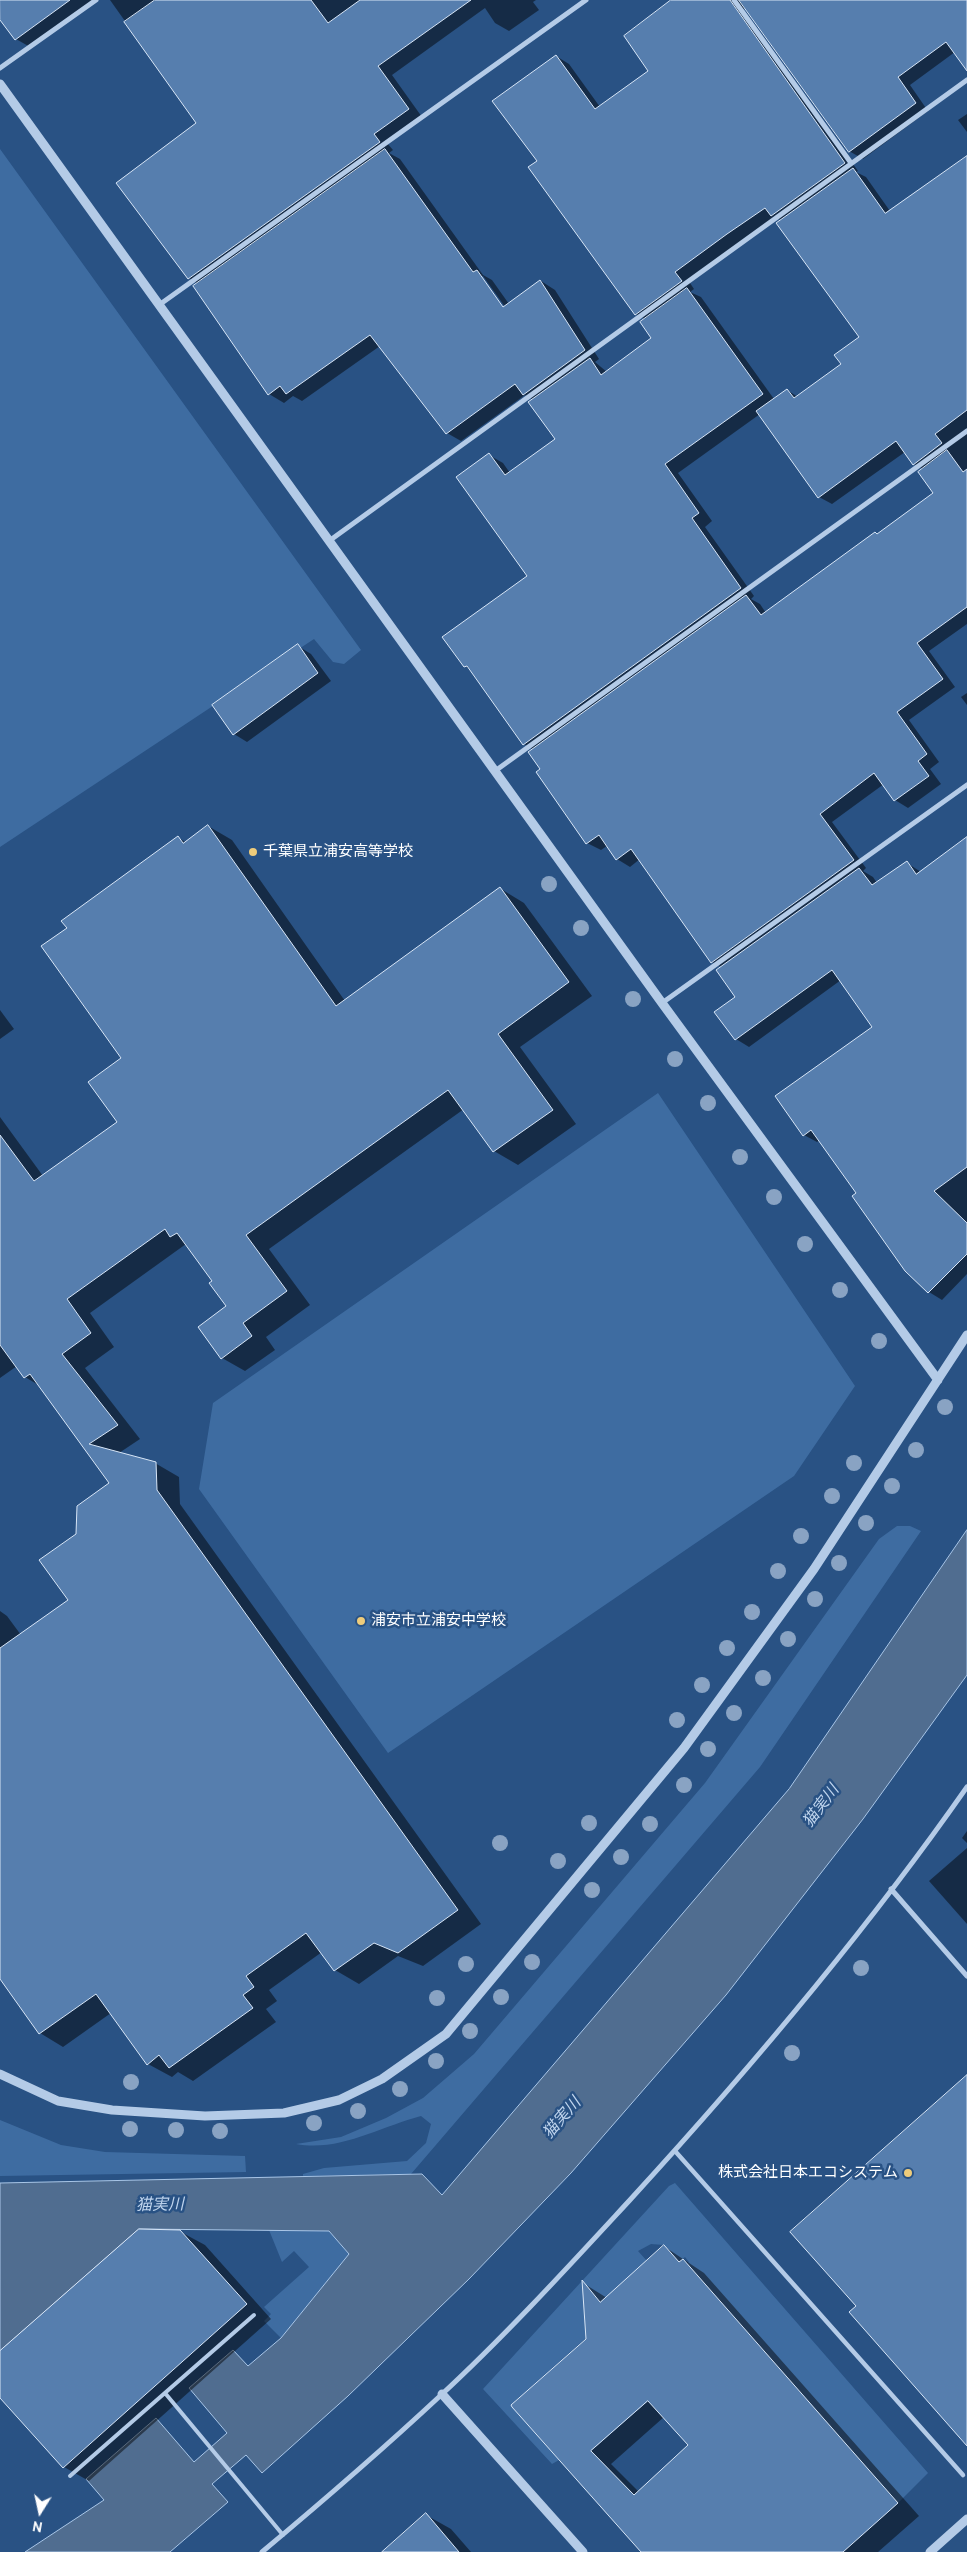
<!DOCTYPE html>
<html>
<head>
<meta charset="utf-8">
<style>
	body { margin:0 }
	#map { position:relative; width:967px; height:2552px; overflow:hidden; background:#295284; font-family:Cabin,sans-serif }
	canvas { display:block }
	.north { position:absolute; left:15px; top:2487px; width:50px; height:50px; -webkit-text-stroke:4px #295284; paint-order:stroke; rotate:190deg; font-size:14px; font-weight:700; line-height:20px; text-align:center; color:#fff }
	.north::after { content:''; display:block; margin:auto; width:18px; height:22px; background:#fff; clip-path:polygon(50% 0,100% 100%,50% 72%,0 100%) }
</style>
</head>
<body>
<div id="map">
<canvas width="967" height="2552"></canvas>
<div class="north">N</div>
</div>
<script>
const ctx = document.querySelector('canvas').getContext('2d');
ctx.lineJoin = 'round';
function paint(path, color) { ctx.fillStyle = color; ctx.fill(path, 'evenodd'); }
function trace(path, color, width, dash) { ctx.strokeStyle = color; ctx.lineWidth = width; ctx.lineCap = dash ? 'butt' : 'round'; ctx.setLineDash(dash || []); ctx.stroke(path); }
function drawText(font, color, halo, rows, align = 'center') {
  ctx.font = font + ' Cabin,"Noto Sans JP",sans-serif'; ctx.lineWidth = 5; ctx.setLineDash([]); ctx.textBaseline = 'middle'; ctx.strokeStyle = halo; ctx.fillStyle = color; for (const [text, x, y, turn = 0] of rows) {
    ctx.save(); ctx.translate(x, y); ctx.rotate((+turn || 0) * Math.PI / 180); ctx.textAlign = isNaN(turn) ? turn : align; if (halo) ctx.strokeText(text, 0, 0); ctx.fillText(text, 0, 0); ctx.restore();
  }
}
const green = new Path2D(`
	M0 149 361 650 344 664 333 662 314 639 0 847Z
	M658 1093 855 1386 794 1476 388 1753 199 1489 213 1403Z
	M897 1526H910L921 1531 760 1767 411 2174 303 2176V2174L324 2168 407 2161 426 2143 431 2124 421 2116C379 2127 340 2152 296 2144L341 2137 386 2118 423 2098 474 2054 705 1783 879 1539Z
	M0 2120 61 2145 105 2152 245 2156 246 2172 0 2176Z
	M675 2183 928 2473 898 2503 718 2299 682 2269 689 2262 685 2257 679 2262 664 2245 651 2244 638 2251 647 2261 600 2302 594 2295 584 2307V2320L594 2331 515 2401 559 2460 552 2464 483 2389 669 2186Z
	M269 2230 329 2231 349 2254 281 2338 264 2321 271 2314 264 2307 309 2267 294 2251 282 2262Z`);
const water = new Path2D(`
	M967 1530V1675L863 1819 726 1995 571 2173 469 2279 348 2396 262 2473 246 2455 212 2484 228 2502 170 2552H25L104 2500 86 2479 156 2418 194 2462 227 2433 189 2388 233 2350 248 2366 281 2338 349 2254 329 2231 139 2229 0 2351V2183L422 2174 442 2195 789 1789Z`);
const shadow = new Path2D(`
	M0 0H95L30 47 16 39 0 18Z
	M110 0H536L533 2 539 10 509 31 495 23 485 8 392 75 422 117 387 143 393 150 389 153 400 159 483 275 492 280 509 304 541 281 555 290 599 359 595 362 607 372 653 338 645 319 636 314 538 161 556 56 569 64 600 107 650 71 675 0H967V68L955 52 910 85 928 111 863 159 849 151 745 5 743 11 858 171 856 172 866 177 890 211 967 157V624L929 651 955 687 909 720 939 762 930 769 941 784 908 808 895 800 884 784 832 822 866 868 863 871 873 877 877 883 907 863 921 872 967 839V1274L942 1300 929 1292 820 1140 817 1142 804 1135 874 1027 841 980 749 1047 736 1039V998L722 967 712 962 640 859 630 867 617 859 607 846 601 850 587 843 542 769 534 750 524 744 471 670 465 666 528 576 489 455 503 463 510 473 556 439 534 400 525 395 461 441 447 433 380 346 302 401 293 396 284 403 269 394 198 284 189 278 198 124ZM776 217 782 221 860 338 843 365 798 397 787 390 774 399 701 297 690 292 694 289 688 280ZM480 276H483L508 311 506 313ZM760 414 819 497 832 504 905 452 914 464 923 469 935 494 766 613 760 604 751 599 754 596 705 527 712 521 678 473Z
	M967 114V132L958 120Z
	M298 646 311 654 331 681 247 742 234 734Z
	M967 693V705L961 697Z
	M208 826 232 840 345 1001 501 889 524 903 592 996 520 1047 576 1124 518 1165 494 1151 464 1109 269 1249 310 1305 266 1337 275 1350 245 1371 222 1358 228 1306 214 1281 186 1244 90 1313 114 1347 85 1368 140 1439 119 1453 155 1463 179 1477 180 1504 481 1924 423 1966 398 1956 359 1984 335 1970 322 1952 269 1990 277 2001 266 2009 276 2022 193 2081 178 2072 172 2077 148 2064 111 2013 63 2047 40 2033 0 1977V1611L7 1616 21 1635 70 1600 77 1534 111 1483 40 1386 25 1377 17 1366 0 1378V1117L43 1176 118 1122 123 1059 69 928 178 838 186 842Z
	M0 1010 14 1029 0 1039Z
	M967 1831V1843L962 1838Z
	M967 1848V1924L929 1881Z
	M179 2231 205 2245 271 2319 89 2481 64 2467 0 2396V2353Z
	M665 2247 704 2273 919 2516 878 2552H643L513 2405 587 2339 583 2283 607 2298ZM664 2417 689 2445 639 2492 611 2464Z
	M426 2515 451 2529 471 2552H384Z`);
const building = new Path2D(`
	M0 0H70L15 40 0 20Z
	M155 0H311L328 23 360 0H471L378 66 409 109 374 134 380 142 188 279 116 183 196 123 124 22Z
	M671 0H730L845 163 771 216 765 208 727 234 675 272 682 281 635 315 528 167 537 161 492 101 556 55 595 109 648 71 624 36Z
	M739 0H967V71L946 42 898 77 916 103 849 152Z
	M385 149 473 272 477 270 503 307 540 280 585 350 523 395 515 384 446 434 370 335 286 394 280 386 268 395 193 286Z
	M967 156V410L935 434 942 443 913 465 896 441 818 498 756 411 787 389 794 398 841 364 834 355 859 337 776 223 853 168 885 213Z
	M687 288 763 394 665 464 699 513 692 518 741 588 523 745 467 666 464 667 442 637 527 576 456 477 489 453 505 475 555 439 528 402 590 358 601 375 651 338 640 322Z
	M947 450 963 472 967 469V607L917 643 943 679 897 712 927 754 918 761 929 776 894 801 874 773 820 814 854 860 711 963 631 849 616 860 599 835 586 844 536 772 540 769 528 752 746 595 761 615 875 532 877 534 933 493 918 472Z
	M298 644 318 673 233 735 212 705Z
	M208 825 336 1006 500 887 569 982 498 1034 553 1110 493 1152 448 1090 246 1235 287 1291 243 1323 252 1336 221 1359 198 1327 226 1306 209 1283 212 1281 177 1233 170 1237 165 1229 67 1299 91 1333 62 1354 118 1425 89 1444 156 1462 157 1490 458 1910 398 1953 374 1943 334 1971 306 1933 246 1976 254 1987 243 1995 253 2008 169 2068 159 2055 147 2065 96 1994 39 2034 0 1979V1648L68 1600 39 1560 76 1534 77 1506 109 1483 30 1374 24 1378 0 1345V1135L34 1181 117 1122 88 1082 121 1058 41 946 67 928 61 921 178 836 183 843Z
	M967 837V1167L934 1191 967 1223V1254L928 1293 905 1271 852 1196 856 1193 811 1130 803 1136 775 1096 872 1027 832 970 735 1040 714 1012 735 997 716 970 859 868 872 885 907 861 916 874Z
	M967 2075V2446L849 2312 856 2306 790 2232Z
	M139 2229 180 2230 247 2304 63 2468 0 2398V2351Z
	M664 2245 679 2262 683 2259 898 2503 843 2552H641L512 2407 511 2405 586 2339 582 2280 600 2302ZM648 2401 688 2445 634 2495 591 2451Z
	M426 2513 459 2552H382Z`);
const service = new Path2D(`
	M165 2393 283 2535
	M70 2476 254 2315`);
const pedestrian = new Path2D(`
	M675 2151 963 2475`);
const minor = new Path2D(`
	M734 0 851 163
	M0 68 96 0
	M159 305 586 0
	M329 541 967 80
	M495 771 967 431
	M662 1003 967 785
	M891 1889 967 1976
	M262 2552C323 2501 382 2450 440 2396 506 2335 568 2267 629 2201 750 2069 865 1933 967 1787`);
const tertiary = new Path2D(`
	M0 84 662 1003 938 1380
	M0 2074 58 2101 112 2110 205 2116 284 2113 339 2100 382 2079 446 2034 684 1748 814 1569 967 1335
	M442 2394 583 2552
	M930 2552 967 2519`);
const trees = [
	[549,884],
	[581,928],
	[633,999],
	[675,1059],
	[708,1103],
	[740,1157],
	[774,1197],
	[805,1244],
	[840,1290],
	[879,1341],
	[945,1407],
	[916,1450],
	[854,1463],
	[892,1486],
	[832,1496],
	[866,1523],
	[801,1536],
	[839,1563],
	[778,1571],
	[815,1599],
	[752,1612],
	[788,1639],
	[727,1648],
	[763,1678],
	[702,1685],
	[734,1713],
	[677,1720],
	[708,1749],
	[684,1785],
	[589,1823],
	[650,1824],
	[500,1843],
	[621,1857],
	[558,1861],
	[592,1890],
	[532,1962],
	[466,1964],
	[861,1968],
	[501,1997],
	[437,1998],
	[470,2031],
	[792,2053],
	[436,2061],
	[131,2082],
	[400,2089],
	[358,2111],
	[314,2123],
	[130,2129],
	[176,2130],
	[220,2131]
];
const markers = [
	[253,852,5,"#eecc7b"],
	[361,1621,5,"#eecc7b"],
	[908,2173,5,"#eecc7b"]
];
const poiNames = [
	["千葉県立浦安高等学校",263,852],
	["浦安市立浦安中学校",371,1621],
	["株式会社日本エコシステム",898,2173,"right"]
];
const waterNames = [
	["猫実川",821,1806,-53],
	["猫実川",562,2118,-49],
	["猫実川",160,2205,-1]
];
paint(green, '#3e6ca1');
paint(water, '#506d90');
trace(water, '#a9c6e7', 1);
paint(shadow, '#0007');
paint(building, '#567eae');
trace(building, '#d7e5f6', 1);
trace(service, '#b4cbe7', 4);
trace(pedestrian, '#b4cbe7', 4.5);
trace(minor, '#b4cbe7', 5);
trace(tertiary, '#b4cbe7', 9);
ctx.fillStyle = '#89a3c3';
for (const [x, y] of trees) { ctx.beginPath(); ctx.arc(x, y, 8, 0, 2 * Math.PI); ctx.fill(); }
for (const [x, y, r, color] of markers) { const dot = new Path2D(); dot.arc(x, y, r, 0, 2 * Math.PI); ctx.fillStyle = color; ctx.fill(dot); trace(dot, '#295284', 2); }
drawText('15px', '#fff', '#295284', poiNames, 'left');
drawText('italic 16px', '#c0d5ee', '#295284', waterNames);
</script>
</body>
</html>
